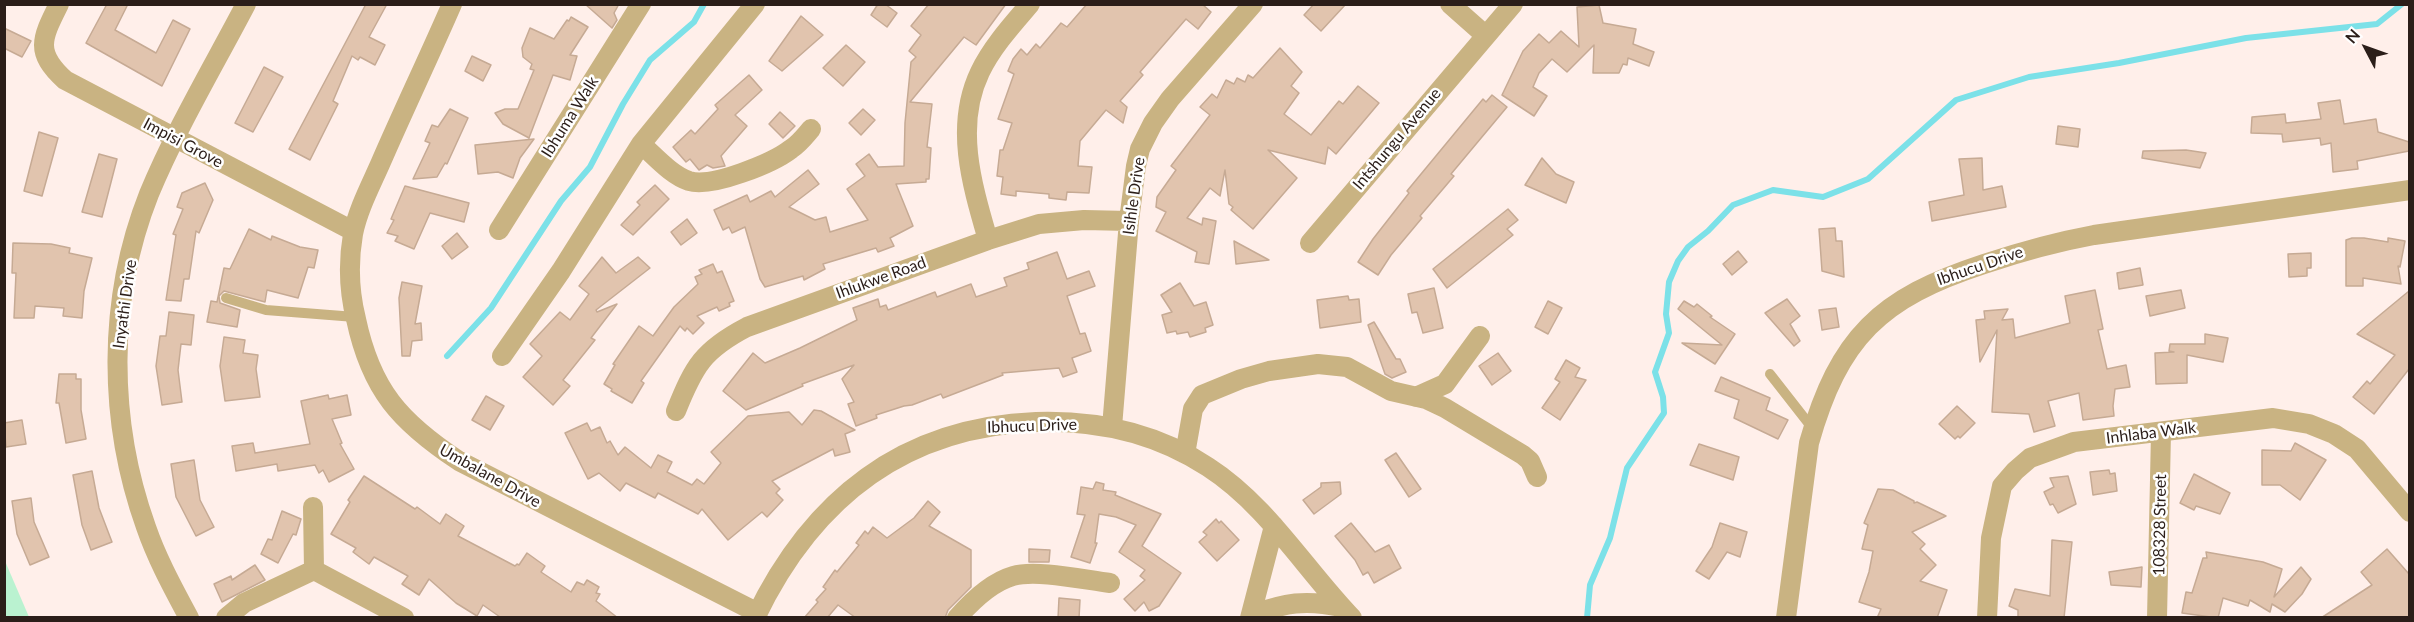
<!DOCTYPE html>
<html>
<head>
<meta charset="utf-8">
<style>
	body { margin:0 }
	#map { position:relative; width:2414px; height:622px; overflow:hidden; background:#ffefea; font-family:Lato,sans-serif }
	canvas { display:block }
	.frame { position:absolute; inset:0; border:6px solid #2b1e19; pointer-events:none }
	.north { position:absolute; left:2336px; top:18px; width:60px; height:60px; -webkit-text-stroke:4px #fff; paint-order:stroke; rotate:311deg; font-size:16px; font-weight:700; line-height:24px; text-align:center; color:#2b1e19 }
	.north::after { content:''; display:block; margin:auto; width:21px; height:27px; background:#2b1e19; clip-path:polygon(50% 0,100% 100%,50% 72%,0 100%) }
</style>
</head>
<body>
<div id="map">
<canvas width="2414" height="622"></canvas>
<div class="frame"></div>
<div class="north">N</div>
</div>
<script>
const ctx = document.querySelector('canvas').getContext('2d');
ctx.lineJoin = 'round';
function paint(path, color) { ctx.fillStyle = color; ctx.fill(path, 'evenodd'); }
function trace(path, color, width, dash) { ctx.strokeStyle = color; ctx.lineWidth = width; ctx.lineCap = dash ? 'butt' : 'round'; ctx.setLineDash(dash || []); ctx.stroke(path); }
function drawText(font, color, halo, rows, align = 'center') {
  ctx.font = font + ' Lato,sans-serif'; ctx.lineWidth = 5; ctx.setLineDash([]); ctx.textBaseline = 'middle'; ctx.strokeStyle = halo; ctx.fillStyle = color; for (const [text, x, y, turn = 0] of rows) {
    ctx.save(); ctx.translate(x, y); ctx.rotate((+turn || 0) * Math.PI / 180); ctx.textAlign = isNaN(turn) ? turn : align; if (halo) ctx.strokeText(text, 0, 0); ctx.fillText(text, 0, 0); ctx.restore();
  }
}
const green = new Path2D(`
	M5 561 29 617H5Z`);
const stream = new Path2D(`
	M447 356 491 308 561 201 590 167 623 104 650 60 694 22 704 4
	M1587 618 1590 585 1610 538 1627 468 1664 413 1663 397 1655 372 1669 333 1666 314 1669 282 1678 261 1688 247 1708 231 1733 205 1773 190 1823 197 1868 179 1956 100 2029 77 2119 63 2246 38 2377 24 2402 4`);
const building = new Path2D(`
	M107 4H128L115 30 156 53 173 20 190 29 162 86 86 43Z
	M366 4H387L369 37 385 45 375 65 360 57 358 60 352 56 333 101 338 104 310 160 289 149Z
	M585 4H619L614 13 617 20 612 28Z
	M878 4H885L897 13 887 27 871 15Z
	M929 4H1006L976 45 964 37 910 102 932 104 927 147 931 148 929 179H926V182L896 184 913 226 890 238 894 246 878 252 876 248 823 264 825 269 804 280 803 276 765 287 760 279 745 227 732 233 729 227 723 230 714 210 747 195 750 202 771 191 775 197 808 170 819 184 789 207 815 220 826 217 830 232 868 220 847 189 865 176 856 164 869 154 878 167 904 166 905 123 911 62 916 57 909 51 921 35 911 26Z
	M1087 4H1202L1211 12 1198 29 1186 19 1140 72 1143 75 1120 101 1127 107 1123 123 1106 110 1080 141 1078 166 1092 167 1089 193 1067 192 1066 200 1049 198V194L1016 191V196L1001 194 1003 177 997 176 1000 150H1003L1012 123 998 119 1014 74 1008 71 1013 59 1021 49 1027 55 1036 44 1040 48 1061 23 1067 27Z
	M1314 4H1346L1321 31 1304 15Z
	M1599 5 1603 23 1636 29 1633 44 1654 52 1649 66 1628 58 1627 65 1623 64 1619 73H1593L1594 45 1567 72 1552 59 1539 73 1533 87 1547 96 1534 116 1502 95 1523 51 1539 34 1549 43 1561 31 1579 47 1577 7Z
	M801 16 823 35 782 71 769 61Z
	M571 17 588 27 570 55 577 56 570 80 553 75 529 138 503 124 495 113 505 109H518L534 70 530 69 532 64 523 57 522 48 530 28 554 39 567 20 569 21Z
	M4 28 31 41 22 57 4 48Z
	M846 45 865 62 843 86 823 68Z
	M1280 48 1302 72 1291 86 1299 93 1284 114 1311 135 1339 101 1343 104 1358 86 1379 103 1336 154 1328 147 1325 164 1268 150 1297 178 1253 229 1231 210 1233 207 1229 204 1225 170 1220 196 1210 188 1187 218 1202 225 1203 218 1216 221 1209 264 1195 262 1197 252 1156 231 1166 212 1156 207 1157 197 1176 170 1171 166 1210 115 1200 107 1212 94 1217 98 1226 80 1234 84 1237 78 1245 82 1248 75 1253 78Z
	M472 56 491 65 483 81 465 71Z
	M264 67 283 77 253 132 235 123Z
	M749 75 762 90 735 115 747 126 721 156 725 166 713 168 707 165 699 170 690 159 686 162 673 147 691 130 695 134 718 109 715 105Z
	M1492 95 1507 107 1451 174 1454 176 1420 216 1422 218 1391 255 1378 275 1358 262 1373 239 1409 193 1407 191 1483 99 1486 102Z
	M2340 100 2344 124 2376 119 2378 132 2409 142V151L2357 161 2358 169 2333 172 2331 143 2321 145 2320 138 2283 142 2282 134 2251 133 2252 117 2285 114 2286 123 2321 119 2318 103Z
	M450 109 468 118 447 164 445 163 437 177 413 179 430 143 425 141 432 125 438 127Z
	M863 109 875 120 861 135 849 123Z
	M780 112 795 126 783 138 769 124Z
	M2058 126 2080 129 2078 147 2056 144Z
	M39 132 58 138 42 196 24 191Z
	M534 139 520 158 513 178 498 172 478 174 475 145Z
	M2186 150 2206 153 2200 168 2142 158 2143 151Z
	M99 154 117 159 102 217 82 212Z
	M1542 158 1556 174 1574 182 1566 203 1525 185Z
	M1982 158 1983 190 2002 186 2006 207 1932 221 1929 202 1964 195 1959 159Z
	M205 183 213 200 199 233 196 231 189 279H184L181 301 166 300 176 235 173 234 183 209 177 207 182 193Z
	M655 185 669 199 633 235 621 225 640 205 637 202Z
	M405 186 469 203 464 222 430 213 414 249 395 241 398 236 387 233 394 220 391 219Z
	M1508 209 1518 220 1507 229 1513 235 1447 288 1433 269Z
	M687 219 697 233 681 245 671 232Z
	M1835 228 1836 241H1842L1844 277 1822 271 1819 229Z
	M249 229 271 240 272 236 300 247 318 250 314 268 308 267 298 298 267 290 265 302 224 291 219 296 220 303 240 310 237 327 207 322 211 301 217 302 224 268 230 269Z
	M457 233 468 247 452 259 442 246Z
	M2352 238H2364L2388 242V238L2405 241 2400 267 2398 266 2401 284 2363 278V286H2346V240Z
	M1234 241 1269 260 1236 264Z
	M13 243 51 244 70 248 69 253 92 258 84 291 82 318 63 316 64 308 35 306 34 318H14L16 273H12Z
	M1738 251 1747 262 1732 275 1723 264Z
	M1057 252 1067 279 1089 271 1095 286 1067 296 1080 334 1085 333 1091 351 1072 358 1077 372 1063 377 1059 368 1002 373 1003 375 943 398 941 394 912 405 904 406 876 415 877 418 856 426 848 404 854 402 842 379 854 365 802 384 803 386 746 410 723 391 753 353 765 363 800 348 857 320 853 308 878 299 880 307 886 305 888 310 935 292 937 297 971 284 976 297 1007 286 1004 278 1029 269 1027 263Z
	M2311 253V268H2307V276L2289 277 2288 254Z
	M602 257 616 273 638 257 650 268 596 310 597 312 617 304 591 338 595 340 563 380 570 386 553 405 523 377 542 356 530 344 560 312 570 320 589 294 579 286Z
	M713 264 717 273 722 271 734 301 729 303 730 306 719 311 717 307 697 316 704 323 693 334 687 328 685 331 680 326 641 381 644 383 632 403 611 391 612 389 604 384 615 365 613 364 639 326 653 336 674 307 698 284 695 277 702 274 699 270Z
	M2140 268 2143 285 2119 289 2117 273Z
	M402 282 422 286 415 324 421 323 422 340 412 341 410 356H402L399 298Z
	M1180 283 1194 306 1206 302 1213 325 1205 328 1206 332 1190 337 1188 332 1177 334 1176 331 1167 333 1162 315 1172 312 1161 295Z
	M1434 288 1443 328 1423 333 1417 312 1412 313 1408 294Z
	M2095 290 2103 329 2098 330 2107 369 2126 365 2130 387 2115 389 2113 406 2114 416 2083 420 2079 393 2048 401 2055 426 2034 432 2029 414 1992 412 1997 330 1980 362 1976 320 1985 319 1984 311 2008 309 2002 320 2013 319 2015 338 2070 323 2065 296Z
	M2181 290 2185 308 2150 316 2146 296Z
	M2409 291V369L2374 414 2353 397 2367 381 2370 384 2395 355 2357 334Z
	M1348 296 1349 300 1359 299 1361 322 1320 328 1317 300Z
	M1787 299 1800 316 1790 324 1800 341 1794 346 1765 313Z
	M1548 301 1562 308 1548 334 1535 327Z
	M1684 301 1694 307 1697 304 1712 316 1710 317 1735 334 1715 364 1682 343 1722 345 1678 309Z
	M1836 308 1839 327 1822 330 1819 310Z
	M169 312 194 315 191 345 181 344 178 370 182 402 162 405 156 366 160 336H166Z
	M1374 322 1396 359H1400L1406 372 1392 378 1385 374 1368 325Z
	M2205 334 2228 338 2223 362 2187 355V383L2156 384 2155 353 2174 352 2169 351 2170 344H2205Z
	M224 337 245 340 243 353 258 355 256 369 260 397 225 401 220 366Z
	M1498 353 1511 371 1492 385 1479 366Z
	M1566 360 1580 368 1575 377 1586 380 1560 420 1542 408 1560 382 1555 379Z
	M59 374H76V379H81V410L86 439 66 443 59 403H56Z
	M1721 377 1770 398 1766 410 1788 420 1778 439 1734 418 1739 400 1715 391Z
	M328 395 329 399 347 395 351 415 332 419 342 443 340 444 354 469 329 482 323 470 319 473 315 465 278 471 277 464 236 471 232 446 253 443 255 453 310 444 301 401Z
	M486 396 504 406 490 430 472 420Z
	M1957 406 1975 423 1960 438 1958 436 1955 439 1939 424Z
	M814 410 821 411 855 430 845 434 850 452 835 456 833 449 772 481 780 489 776 493 783 500 767 517 762 512 728 540 702 509 698 514 658 493 655 498 626 483 620 491 599 473 588 479 565 433 587 423 591 431 600 427 607 443 610 441 618 455 625 447 651 468 658 455 672 462 667 472 692 485 697 479 704 484 721 463 711 452 748 416 789 412 802 425Z
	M22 420 26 444 6 447 4 423Z
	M2295 443 2326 460 2300 500 2280 485H2262V450L2291 451Z
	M1699 444 1739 457 1733 480 1690 465Z
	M1396 453 1421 489 1409 497 1385 460Z
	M194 460 200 500 214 527 196 536 176 497 171 464Z
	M2109 470 2110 474 2115 473 2117 491 2093 495 2090 472Z
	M92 471 99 508 112 542 91 550 82 525 73 475Z
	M2194 474 2230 493 2220 514 2196 506 2194 510 2180 503Z
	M364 476 415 509 417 507 440 524 446 514 464 526 458 536 515 566 517 564 519 565 527 553 545 566 541 572 571 592 577 582 584 585 587 580 599 587 596 593 600 594 596 601 618 618 500 617 483 605 477 616 456 603 429 579 419 595 402 584 408 576 374 557 369 564 353 552 356 548 331 534 350 502 348 500Z
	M2068 476 2076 504 2058 513 2053 504 2050 505 2044 492 2054 487 2050 478Z
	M1096 482 1104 484 1103 490 1116 492 1115 495 1161 514 1142 546 1181 573 1159 606 1149 611 1144 602 1135 611 1124 599 1145 580 1140 576 1145 570 1119 552 1136 525 1116 517 1099 514 1095 543H1097L1090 563 1071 557 1085 515 1077 514 1081 487 1093 489Z
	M1340 482 1341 494 1314 514 1303 500 1321 487V483Z
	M1878 489 1893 490 1914 501V503L1917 502 1946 516 1912 532 1925 544 1920 549 1936 565 1920 581 1947 590 1937 618H1877L1881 609 1859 602 1869 572 1873 551 1862 549 1868 525 1864 523Z
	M31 498 34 522 49 557 30 565 17 534 12 501Z
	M928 501 940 512 929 526 971 550V587L948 610 945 618H856L838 605 827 618H804L818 602 816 600 826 589 823 587 835 570 837 572 859 545 856 543 865 531 868 534 873 527 887 538 914 518Z
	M282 511 301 519 296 535 293 534 278 563 261 554 268 539 272 540Z
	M1216 519 1219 523 1221 521 1239 540 1217 561 1199 542 1207 535 1203 532Z
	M1351 523 1375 552 1389 545 1401 568 1374 583 1368 572 1363 575 1355 560 1335 536Z
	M1720 523 1747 532 1740 557 1727 552 1709 579 1696 571 1712 547Z
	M2052 540 2072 542 2064 618H2018V610L2009 606 2015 589 2050 596Z
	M1029 549 1050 550 1049 562H1029Z
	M2387 549 2409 574V618H2321L2372 585 2361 572Z
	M2206 552 2263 562 2282 569 2274 597 2301 567 2311 579 2302 594 2285 612 2272 604 2270 612 2250 600 2248 606 2223 598 2218 618 2182 613 2186 592 2192 593 2203 558H2207Z
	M255 565 265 580 222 602 214 584 231 576 232 580Z
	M2142 567 2141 587 2111 585 2109 572Z
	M1059 598 1080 600 1079 618H1058Z`);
const lane = new Path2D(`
	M226 298 266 310 355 317
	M1770 374 1813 429`);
const street = new Path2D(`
	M59 4C42 38 34 52 65 80L353 231
	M452 4C429 57 404 109 381 162 371 185 358 209 353 234 348 263 349 291 356 319 371 390 400 422 459 461L758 613
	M1450 4 1485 35
	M641 144C656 157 671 175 689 181 712 188 773 163 791 149 799 144 805 136 811 129
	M499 230 641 4
	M988 240C972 185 954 126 980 72 992 47 1012 25 1030 4
	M1310 243 1513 4
	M502 356 561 271 641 144 755 4
	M1416 397 1445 384 1480 336
	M676 411C694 366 703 350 747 327L988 240 1039 224 1084 220 1129 221
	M1112 427 1129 221 1136 166 1140 149 1153 123 1170 99 1253 4
	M1185 454 1193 409 1202 395 1241 379 1269 371 1318 364 1347 367 1391 391 1426 399 1445 408 1523 455 1530 461 1537 477
	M313 507 314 570
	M1251 615C1285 603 1305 599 1341 607
	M189 618C173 588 157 559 146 527 108 421 107 300 149 194 176 129 213 67 246 4
	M226 618 244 603 314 570 404 618
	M755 618C812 499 903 427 1036 422 1098 420 1156 433 1208 467 1267 505 1304 568 1352 618
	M957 618C971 602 992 582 1013 576 1036 569 1085 580 1110 583
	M1250 618 1274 526
	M1786 618 1809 443C1839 337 1880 298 1984 264 2020 252 2056 242 2094 235L2410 190
	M1987 618 1991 538 2002 486 2015 471 2030 458 2074 442 2273 418 2309 424 2334 434 2357 449 2410 512
	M2157 618 2161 433`);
const streetNames = [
	["Ibhuma Walk",570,117,-58],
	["Intshungu Avenue",1397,139,-50],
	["Impisi Grove",183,143,28],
	["Isihle Drive",1134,196,-82],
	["Ibhucu Drive",1980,266,-19],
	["Ihlukwe Road",881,278,-20],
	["Inyathi Drive",125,304,-82],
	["Ibhucu Drive",1032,426,-2],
	["Inhlaba Walk",2151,433,-7],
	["Umbalane Drive",490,476,29],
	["108328 Street",2160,525,-89]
];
paint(green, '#baf2d0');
trace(stream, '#7ce1e8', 6);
paint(building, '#e1c4ae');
trace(building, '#c6aa94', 1.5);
trace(lane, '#c9b382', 10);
trace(street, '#c9b382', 20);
drawText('16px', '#2b1e19', '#fff', streetNames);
</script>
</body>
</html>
